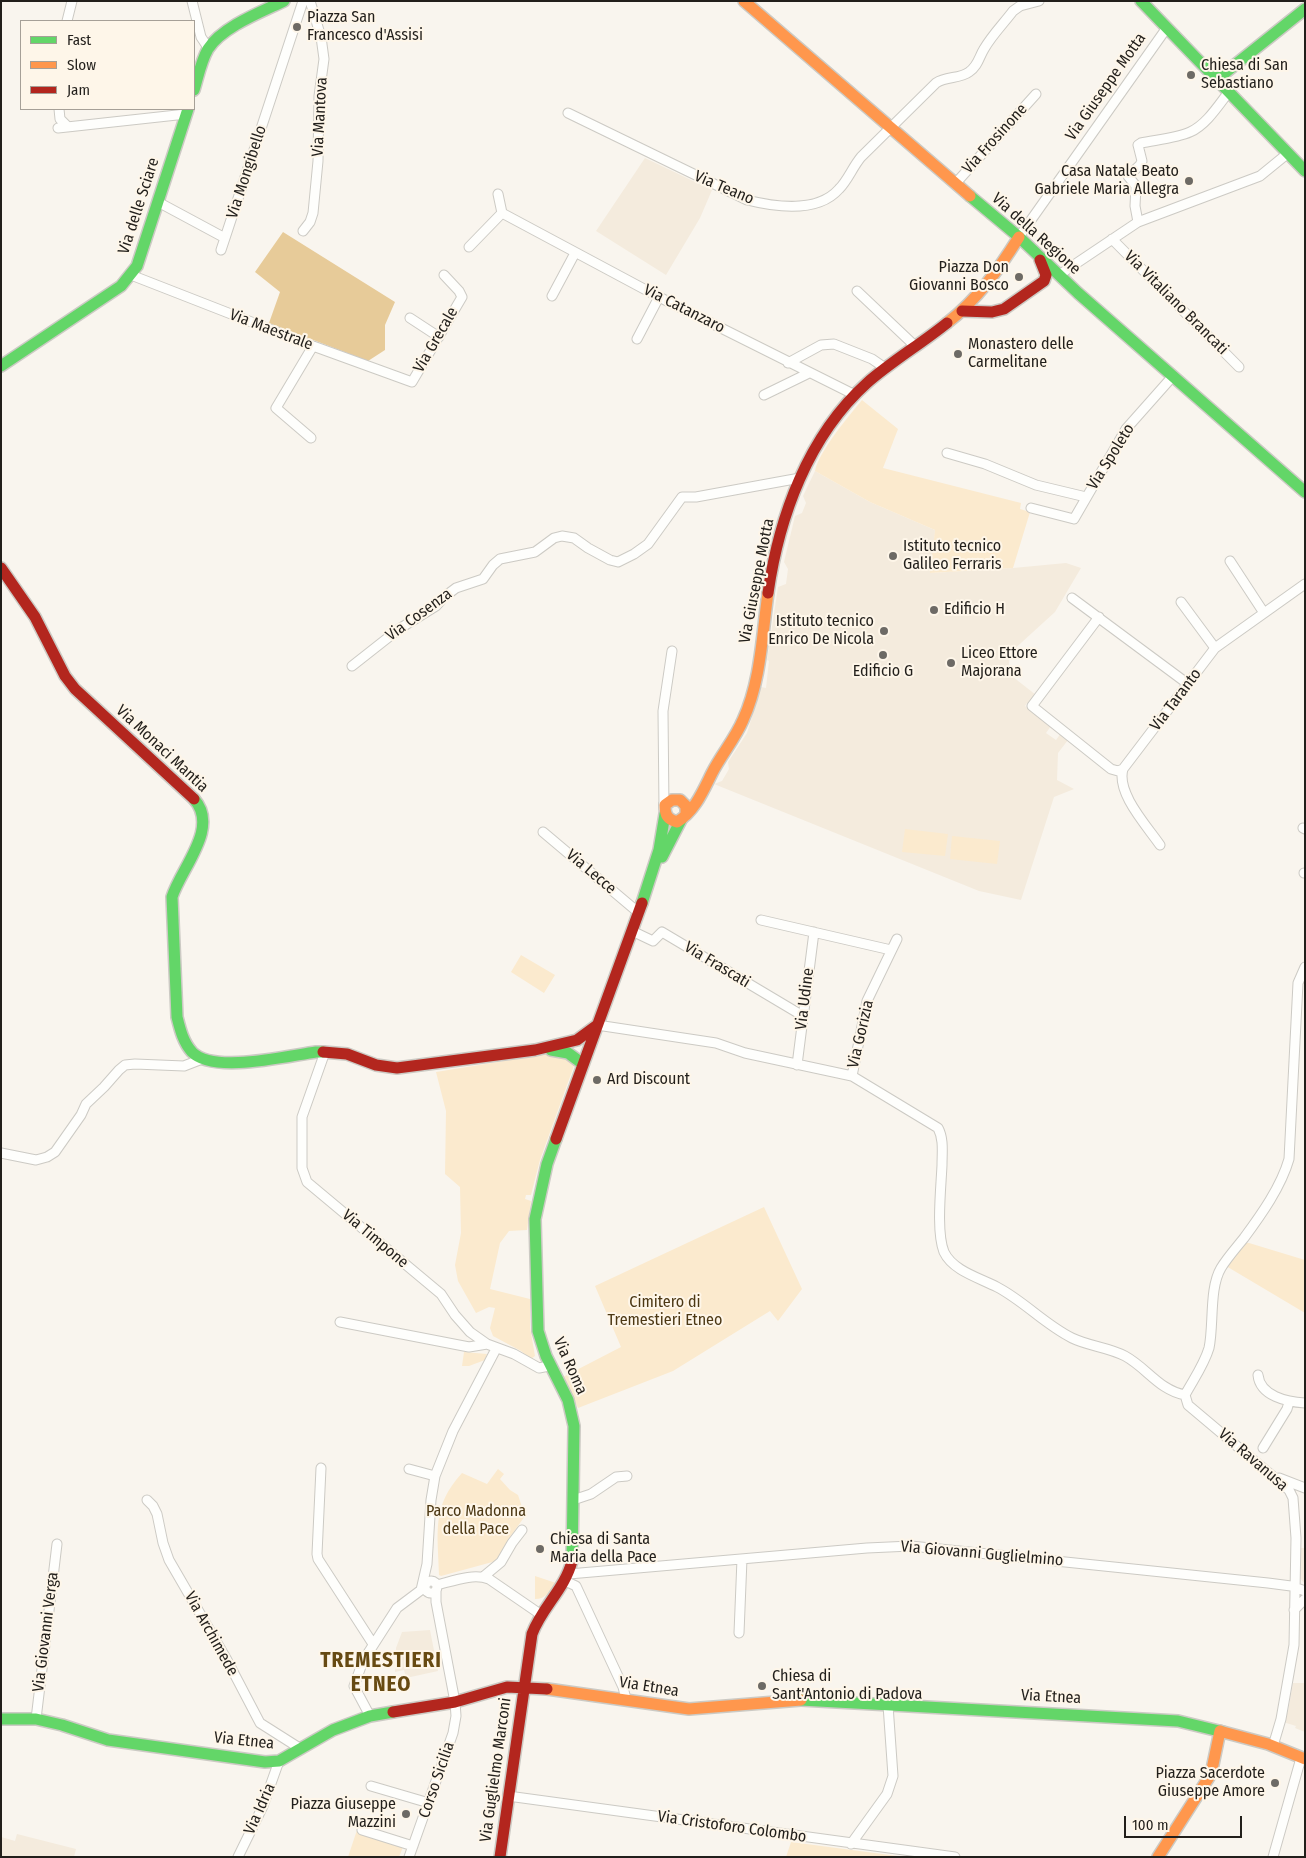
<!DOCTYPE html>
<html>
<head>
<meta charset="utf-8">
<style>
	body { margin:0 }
	#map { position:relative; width:1306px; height:1858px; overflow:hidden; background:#f9f5ee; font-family:"Fira Sans Condensed",sans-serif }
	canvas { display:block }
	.frame { position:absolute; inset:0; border:2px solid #221f1b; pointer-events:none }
	.legend { position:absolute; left:20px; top:20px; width:175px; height:90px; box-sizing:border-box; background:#fef6e9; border:1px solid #a6a097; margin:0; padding:6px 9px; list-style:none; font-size:15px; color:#221f1b }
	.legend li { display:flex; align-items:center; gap:10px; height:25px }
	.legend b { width:25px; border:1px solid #a6a097 }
	.scale { position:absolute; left:1124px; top:1816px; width:118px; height:22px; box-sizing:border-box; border:2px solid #221f1b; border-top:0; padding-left:6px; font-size:15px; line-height:18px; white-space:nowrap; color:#221f1b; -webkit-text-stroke:4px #fef6e9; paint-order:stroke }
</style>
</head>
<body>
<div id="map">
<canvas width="1306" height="1858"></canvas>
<div class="frame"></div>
<ul class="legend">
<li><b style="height:6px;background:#63d668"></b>Fast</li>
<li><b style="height:6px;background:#ff974d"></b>Slow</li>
<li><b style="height:6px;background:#b3261e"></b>Jam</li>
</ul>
<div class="scale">100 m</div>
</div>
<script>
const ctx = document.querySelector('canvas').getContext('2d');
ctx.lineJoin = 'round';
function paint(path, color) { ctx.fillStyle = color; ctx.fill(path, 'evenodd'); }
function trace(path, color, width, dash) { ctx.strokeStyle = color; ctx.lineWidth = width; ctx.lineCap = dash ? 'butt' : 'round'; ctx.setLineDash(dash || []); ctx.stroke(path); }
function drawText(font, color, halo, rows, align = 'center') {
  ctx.font = font + ' "Fira Sans Condensed",sans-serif'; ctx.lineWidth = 4; ctx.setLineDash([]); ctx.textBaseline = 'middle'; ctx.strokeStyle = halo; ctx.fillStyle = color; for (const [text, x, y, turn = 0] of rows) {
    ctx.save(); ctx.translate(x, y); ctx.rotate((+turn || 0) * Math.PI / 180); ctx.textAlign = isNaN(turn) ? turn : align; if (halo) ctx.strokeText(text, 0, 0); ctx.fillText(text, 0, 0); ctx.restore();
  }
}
const built = new Path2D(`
	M645 158 712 190 700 218 666 275 596 231Z
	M815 471 870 502 935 530 931 573 1013 568 1066 563 1081 568 1055 612 1010 653 1008 673 1036 695 1030 704 1027 703 1025 706 1051 726 1046 733 1056 740 1061 733 1068 740 1058 753 1057 780 1074 789 1054 797 1021 900 979 891 714 784 722 781 729 769 728 762 747 733 761 687 766 688 769 661 767 660 778 587 786 584 788 569 784 562 795 516 802 513 806 503 803 496Z
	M1300 1548H1305V1584L1299 1577Z
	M430 1630 438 1671 406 1678 404 1670 395 1672 396 1648 402 1632Z
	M1293 1683H1305V1732L1295 1728 1296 1726 1283 1722 1288 1711Z
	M17 1834 76 1849 74 1857H1V1837L15 1841Z`);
const green = new Path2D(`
	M862 400 898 429 883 468 1021 503 1020 509 1030 512 1013 568 930 573 935 530 870 502 815 471C819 451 849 416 862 400Z
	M905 829 948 834 945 856 902 852Z
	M952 836 1000 841 997 864 950 859Z
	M521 955 555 975 544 993 511 972Z
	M547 1054H565L575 1063 540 1160 531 1195H526L525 1199 531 1201 527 1230 509 1231 500 1243 490 1289 530 1299V1327L535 1356 531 1359 521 1351 493 1336 490 1328 495 1308 489 1307 476 1313 458 1281 455 1265 461 1233 460 1187 445 1174 446 1111 436 1072Z
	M764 1207 802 1289 778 1321 770 1311 673 1371 578 1408 563 1377 621 1347 595 1286Z
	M1244 1243H1249L1305 1260V1313L1226 1266Z
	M464 1352 487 1354 485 1360 469 1366H462Z
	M498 1469 504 1474 500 1479 510 1490 518 1495 525 1516 510 1537 500 1558 496 1561 441 1576 439 1575C438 1532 431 1507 462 1473L487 1484Z
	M535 1576 556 1583C550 1591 546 1599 535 1599Z
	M357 1830 403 1847 399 1857H348Z
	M791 1842 905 1857H786Z`);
const forest = new Path2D(`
	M283 232 395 302 385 325V350L368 361 269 323 280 292 255 272Z`);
const street = new Path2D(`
	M192 1 201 37 209 49
	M67 21 72 1
	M59 109 60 119 68 127
	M568 113 747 200C775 207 818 213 839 189 848 180 852 168 861 157L936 83C946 76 960 79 969 72 978 66 979 57 984 49 992 35 1004 23 1013 11L1020 6 1039 1
	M58 128 186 114
	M955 184 1036 94
	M498 194 502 213 659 297 855 395
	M158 202 225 238 303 1
	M1138 222 1135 206 1136 186 1128 176 1140 165 1142 161 1138 145 1141 143C1155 140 1177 138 1190 132 1206 125 1218 106 1228 93
	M303 231 310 222 313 213 318 161 319 96 324 59 321 37 310 1
	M1019 237 1166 29
	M1112 239 1239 367
	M469 247 502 213
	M221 250 225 238
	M131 275 313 346 412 382 462 297 459 291 444 275
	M1059 275 1138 222 1260 176 1287 154
	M857 291 915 346
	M552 296 575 253
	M410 318 439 337
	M637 339 659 297
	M788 363 821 345 834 344 872 359 885 368
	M764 395 809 373
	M311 438 276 408 313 346
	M947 453 985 464 1036 485 1086 497
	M1031 508 1074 519 1126 429 1173 376
	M1230 561 1264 613
	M1072 598 1188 684
	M1181 602 1215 648
	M1099 617 1032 706 1111 769 1118 771 1123 769
	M352 666 399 629 436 606 444 597 456 588 483 579 493 565 500 559 535 552 554 538 562 536 574 538 588 548 610 560 618 562 634 554 648 544 682 497H696L800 478
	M664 809 663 711 672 651
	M1303 828 1305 829
	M543 832 639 913
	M1160 845C1147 826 1116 793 1123 769L1215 648 1305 584
	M1304 873H1305
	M761 920 891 950
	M632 931 653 941 662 932 803 1016
	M597 1025 716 1043 745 1053 852 1076 938 1128C944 1139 942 1153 942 1165 941 1188 936 1232 944 1252 953 1271 980 1278 997 1287 1024 1301 1044 1324 1072 1338 1088 1346 1108 1347 1125 1356 1147 1368 1159 1390 1185 1395
	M325 1052 302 1117V1168L307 1182 441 1294 455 1315 470 1332 487 1344 514 1354 539 1368 549 1366
	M797 1065 814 932
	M852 1076 867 1001 897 939
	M1 1153 36 1160 47 1157 55 1152 81 1115 86 1104 104 1087 119 1070 125 1065 135 1064 184 1066 202 1059
	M340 1322 469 1347 487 1344
	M1258 1375C1260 1396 1287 1402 1305 1403
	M1185 1395C1193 1380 1204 1365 1209 1348 1214 1325 1209 1288 1221 1268 1227 1258 1236 1248 1244 1238 1261 1215 1281 1187 1289 1159L1298 983 1305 967
	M1185 1395 1188 1405 1289 1490 1293 1498 1296 1538 1294 1645 1281 1719 1273 1746
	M1263 1448 1287 1409 1289 1402
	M321 1468 317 1554 318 1559 373 1644
	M409 1469 435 1476
	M1279 1478 1305 1488
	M147 1500 153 1506 157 1514 163 1543 169 1560 227 1660 260 1723 301 1749
	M573 1500 591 1494 616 1477 627 1476
	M569 1574 867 1548 911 1546 1268 1583 1291 1586 1305 1591
	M483 1577 501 1562 512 1543 522 1530
	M425 1587a6 6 0 1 1 12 0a6 6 0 1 1-12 0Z
	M565 1581 576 1586 623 1687 626 1699
	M437 1585C453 1581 473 1573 489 1579L540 1614
	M421 1590 427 1564 431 1500 435 1476 453 1431 496 1349
	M1294 1610 1305 1599
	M739 1633 742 1559
	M370 1716 354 1686 363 1661 397 1608 425 1587
	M36 1719 57 1544
	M371 1786 429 1803
	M508 1796 955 1857
	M362 1830 413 1846
	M851 1844 887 1794 893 1776 888 1705
	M238 1857 263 1806 279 1761
	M409 1857 453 1733 456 1716 455 1702 436 1602V1590
	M1273 1857 1301 1758`);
const fast = new Path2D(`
	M1141 1 1305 171
	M1216 80 1305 9
	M194 90C198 77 201 61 208 49 222 27 261 12 284 1
	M970 196 1019 237 1078 293 1305 492
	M1 366 121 286 137 266 188 109
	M194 799C220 828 181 868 172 897L177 1017C180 1029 183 1042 192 1052 213 1074 287 1056 316 1052H323
	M662 857 681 820
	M642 903 659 850 665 814
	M551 1050 568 1053 583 1064
	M556 1139 547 1164 535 1219 538 1331 546 1356 568 1400 574 1426 572 1561
	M801 1700 1178 1721 1223 1732
	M1 1719H36L62 1725 108 1740 265 1762 279 1761 333 1730 370 1716 393 1712`);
const slow = new Path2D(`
	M744 1 970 196
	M947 323C977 300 999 269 1019 237
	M686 815V806L680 800H672L665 805C665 815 667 819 677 822 695 811 703 791 712 773 721 755 735 739 743 720 761 681 762 635 768 593
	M547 1689 689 1709 801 1700
	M1223 1732 1268 1744 1305 1759
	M1158 1857 1211 1774 1220 1731`);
const jam = new Path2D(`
	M962 311 992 312 1004 309 1044 281 1046 275 1040 260
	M1 568 35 617 65 676 75 689 194 799
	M768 593C779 517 808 436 867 383 892 361 921 344 947 323
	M323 1052 347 1054 376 1065 397 1068 535 1050 577 1040 596 1026
	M556 1139 642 903
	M393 1712 455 1702 507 1687 547 1689
	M500 1857 532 1634C542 1607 565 1589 572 1561`);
const markers = [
	[297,27,5,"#6d6a65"],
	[1191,75,5,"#6d6a65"],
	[1189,181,5,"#6d6a65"],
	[1019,277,5,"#6d6a65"],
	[958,354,5,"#6d6a65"],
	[893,556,5,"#6d6a65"],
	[934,610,5,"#6d6a65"],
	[884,631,5,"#6d6a65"],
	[883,655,5,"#6d6a65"],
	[951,663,5,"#6d6a65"],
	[597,1080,5,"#6d6a65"],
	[540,1549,5,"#6d6a65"],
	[762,1686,5,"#6d6a65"],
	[1275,1783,5,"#6d6a65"],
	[406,1814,5,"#6d6a65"]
];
const poiNames = [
	["Piazza San",307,18],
	["Francesco d'Assisi",307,36],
	["Chiesa di San",1201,66],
	["Sebastiano",1201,84],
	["Casa Natale Beato",1179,172,"right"],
	["Gabriele Maria Allegra",1179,190,"right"],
	["Piazza Don",1009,268,"right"],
	["Giovanni Bosco",1009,286,"right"],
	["Monastero delle",968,345],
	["Carmelitane",968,363],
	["Istituto tecnico",903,547],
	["Galileo Ferraris",903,565],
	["Edificio H",944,610],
	["Istituto tecnico",874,622,"right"],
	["Enrico De Nicola",874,640,"right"],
	["Liceo Ettore",961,654],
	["Majorana",961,672],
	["Edificio G",883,672,"center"],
	["Ard Discount",607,1080],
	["Chiesa di Santa",550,1540],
	["Maria della Pace",550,1558],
	["Chiesa di",772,1677],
	["Sant'Antonio di Padova",772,1695],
	["Piazza Sacerdote",1265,1774,"right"],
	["Giuseppe Amore",1265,1792,"right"],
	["Piazza Giuseppe",396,1805,"right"],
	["Mazzini",396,1823,"right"]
];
const streetNames = [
	["Via Giuseppe Motta",1106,87,-55],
	["Via Mantova",320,117,-87],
	["Via Frosinone",995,139,-48],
	["Via Mongibello",247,172,-72],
	["Via Teano",724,188,23],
	["Via delle Sciare",139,206,-72],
	["Via della Regione",1036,234,42],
	["Via Vitaliano Brancati",1176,303,45],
	["Via Catanzaro",684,309,27],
	["Via Maestrale",271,330,21],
	["Via Grecale",436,340,-60],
	["Via Spoleto",1111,457,-58],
	["Via Giuseppe Motta",757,581,-79],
	["Via Cosenza",419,615,-36],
	["Via Taranto",1176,700,-53],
	["Via Monaci Mantia",162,749,43],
	["Via Lecce",591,872,40],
	["Via Frascati",717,965,31],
	["Via Udine",805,999,-83],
	["Via Gorizia",861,1034,-77],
	["Via Timpone",375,1239,40],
	["Via Roma",570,1366,66],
	["Via Ravanusa",1253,1460,41],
	["Via Giovanni Guglielmino",982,1554,5],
	["Via Giovanni Verga",46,1632,-83],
	["Via Archimede",211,1634,61],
	["Via Etnea",649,1687,9],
	["Via Etnea",1051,1697,3],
	["Via Etnea",244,1741,6],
	["Via Guglielmo Marconi",496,1770,-82],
	["Corso Sicilia",437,1780,-71],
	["Via Idria",260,1809,-66],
	["Via Cristoforo Colombo",732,1827,8]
];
const parkNames = [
	["Cimitero di",665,1303],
	["Tremestieri Etneo",665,1321],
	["Parco Madonna",476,1512],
	["della Pace",476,1530]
];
const districtNames = [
	["TREMESTIERI",381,1661],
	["ETNEO",381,1685]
];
paint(built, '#f4ebdd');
paint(green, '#fbeace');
paint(forest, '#e7cb99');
trace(street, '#cccac4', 11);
trace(fast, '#cccac4', 14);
trace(slow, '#cccac4', 14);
trace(jam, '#cccac4', 14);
trace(street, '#fefefc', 9);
trace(fast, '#63d668', 11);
trace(slow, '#ff974d', 11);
trace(jam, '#b3261e', 11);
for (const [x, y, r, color] of markers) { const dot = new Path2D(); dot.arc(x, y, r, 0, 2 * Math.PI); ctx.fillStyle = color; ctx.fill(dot); trace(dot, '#fef6e9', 2); }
drawText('16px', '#221f1b', '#fef6e9', poiNames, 'left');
drawText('16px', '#221f1b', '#fef6e9', streetNames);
drawText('16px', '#4c3814', '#fef6e9', parkNames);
ctx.letterSpacing = '1px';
drawText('bold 21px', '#674a12', '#fef6e9', districtNames);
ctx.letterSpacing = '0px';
</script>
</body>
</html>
